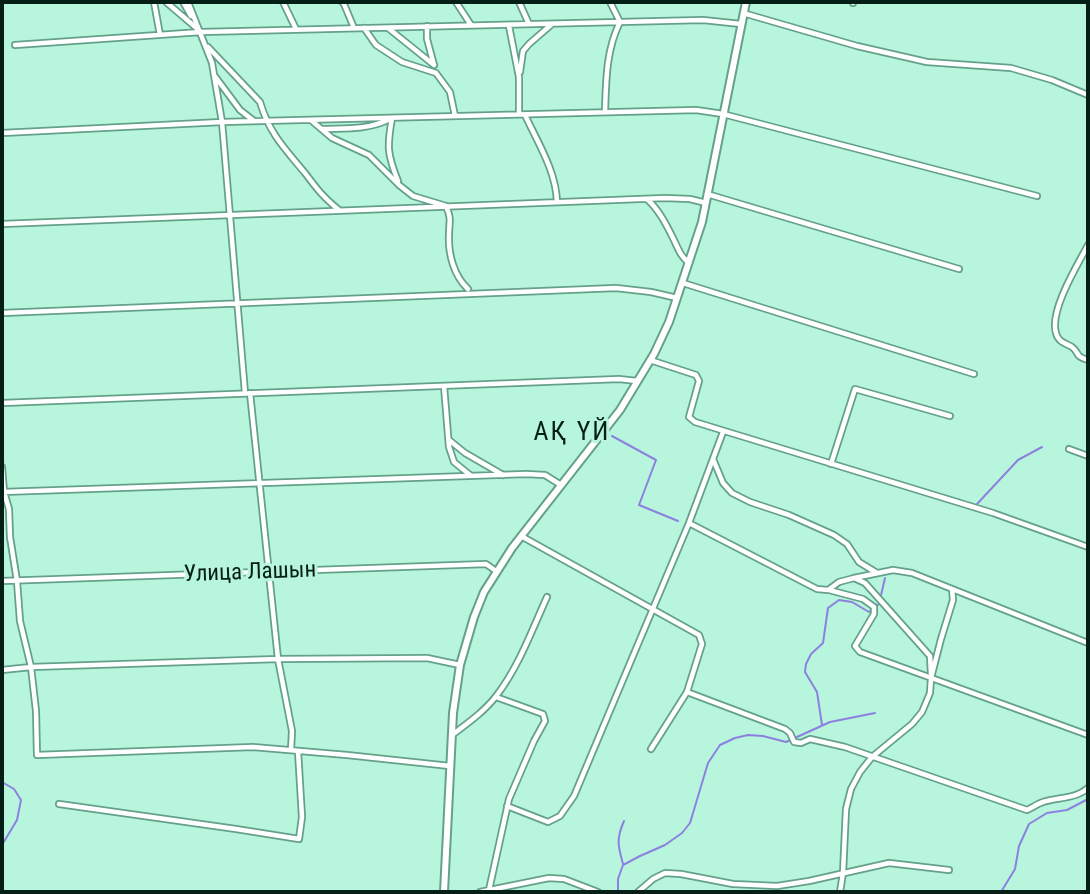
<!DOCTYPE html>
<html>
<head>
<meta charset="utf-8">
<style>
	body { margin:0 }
	#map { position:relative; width:1090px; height:894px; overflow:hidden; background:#b7f5dc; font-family:"Roboto Condensed",sans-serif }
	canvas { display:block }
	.frame { position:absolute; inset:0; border:4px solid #061f16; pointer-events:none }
</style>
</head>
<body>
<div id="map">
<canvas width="1090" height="894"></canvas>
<div class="frame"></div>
</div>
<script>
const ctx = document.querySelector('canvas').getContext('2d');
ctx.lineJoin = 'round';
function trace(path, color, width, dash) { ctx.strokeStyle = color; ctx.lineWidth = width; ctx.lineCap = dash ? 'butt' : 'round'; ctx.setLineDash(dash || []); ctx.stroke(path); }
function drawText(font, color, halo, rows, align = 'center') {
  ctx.font = font + ' "Roboto Condensed",sans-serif'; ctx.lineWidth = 6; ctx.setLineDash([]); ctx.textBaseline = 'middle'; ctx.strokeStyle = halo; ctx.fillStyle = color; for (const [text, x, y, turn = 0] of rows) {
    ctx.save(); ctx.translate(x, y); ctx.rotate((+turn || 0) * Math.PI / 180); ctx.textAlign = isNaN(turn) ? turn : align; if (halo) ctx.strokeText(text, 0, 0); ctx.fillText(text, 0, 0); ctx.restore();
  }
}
const stream = new Path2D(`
	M612 436 656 460 639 505 678 521
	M977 504 1018 460 1042 447
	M822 725 817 692 805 672 806 664 811 654 823 643 828 608 839 600 852 602 869 612 879 604 885 578
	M2 782 14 789 21 800 17 820 2 845
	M623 864C618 846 616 839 624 821
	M618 891V879L623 865 640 856 665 845 682 833 690 823 708 763 720 745 735 738 748 735 763 736 786 742 830 722 875 713
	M615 892 618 891H632
	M1001 892 1015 869 1019 846 1029 824 1047 813 1067 810 1088 799`);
const street = new Path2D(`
	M154 2 160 35
	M166 2 200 31
	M183 2 191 16
	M188 2 212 63 222 122 245 393
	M283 2 296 29
	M342 2 344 4 354 28
	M456 2 471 25
	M519 2 529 24
	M853 3V2
	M743 13 857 46 927 62 1011 68 1052 80 1088 95
	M427 26V39L434 65
	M509 26 519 77V114
	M364 28 376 45 402 62 436 73 450 92 455 116
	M388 28 434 65
	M15 45 201 32 703 20 741 24
	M208 47 260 102C269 133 285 149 305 173 317 189 323 197 339 210
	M520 72 523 51 529 44 552 24
	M214 75 240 110 254 121
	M605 112C606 81 606 50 620 22L610 2
	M525 115C538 143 556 171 557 202
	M392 118C387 146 387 154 398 181
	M312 121 332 138 369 155 399 185 413 196 446 206C452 220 449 221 449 235 448 254 454 276 468 289
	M322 129C344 128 367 130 388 120
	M2 133 222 122 696 110 723 114 1037 196
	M707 194 959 269
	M647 199C659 210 666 224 673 238 678 248 680 256 689 263
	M2 224 665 198 690 199 706 203
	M1088 245C1078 264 1049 311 1056 333 1058 342 1065 343 1072 347 1080 353 1074 356 1088 360
	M683 283 974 374
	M2 313 616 288 651 292 677 298
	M650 360 696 375 699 381 689 417 695 422 993 513 1088 547
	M444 386 449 447 454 462 470 475
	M250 393 278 659 292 731 291 750
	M2 403 619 379 637 381
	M449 440 465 453 503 475
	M1069 449 1088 456
	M713 459 723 483 732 493 750 502 789 515 834 535 847 544 859 562 877 573
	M831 464 855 389 950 416
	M2 467 4 492 9 509 10 537 17 581 20 621 31 667 36 711 37 755 253 747 347 755 450 766
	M2 492 526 474 545 475 561 485
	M689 523 817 589 828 590 839 582 854 578 893 570 912 573 1088 643
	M521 536 699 635 702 644 687 692 651 749
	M854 578 865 583 930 656 931 674
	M2 581 486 564 496 571
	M829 590 863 599 874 607V614L855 646 860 652 1088 735
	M2 670 31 667 278 659 427 658 460 665
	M687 692 785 729 790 733 794 742 801 743 810 739 845 747 1027 810C1032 808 1037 804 1043 802 1058 797 1076 799 1088 788
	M452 735C468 723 485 711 497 695 519 666 532 630 547 597
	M59 804 236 829 299 839 302 817 298 751
	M507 806 548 822 560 816 574 796 689 523 723 432
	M489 890 509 799 534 741 545 721 543 714 496 697
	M480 892 549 878 564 879 598 892
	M638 892 653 879 665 873 681 874 733 884 777 886 809 881 889 863 949 870
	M840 892 843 873 846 809 851 789 860 772 872 757 912 724 922 712 930 693 931 678 941 639 953 600 952 589`);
const secondary = new Path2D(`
	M444 892 453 713 460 665 474 617 484 592 512 548 620 410 654 354 669 322 702 222 746 2`);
const streetNames = [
	["Улица Лашын",250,573,-2]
];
const quarterNames = [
	["АҚ ҮЙ",572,433]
];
trace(stream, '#8d81e0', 2);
trace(street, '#65a18a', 8);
trace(secondary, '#65a18a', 10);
trace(street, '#fff', 4.5);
trace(secondary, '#fff', 6);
drawText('23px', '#061f16', '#b7f5dc', streetNames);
ctx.letterSpacing = '2px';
drawText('26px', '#061f16', '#b7f5dc', quarterNames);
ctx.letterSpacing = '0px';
</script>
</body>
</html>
